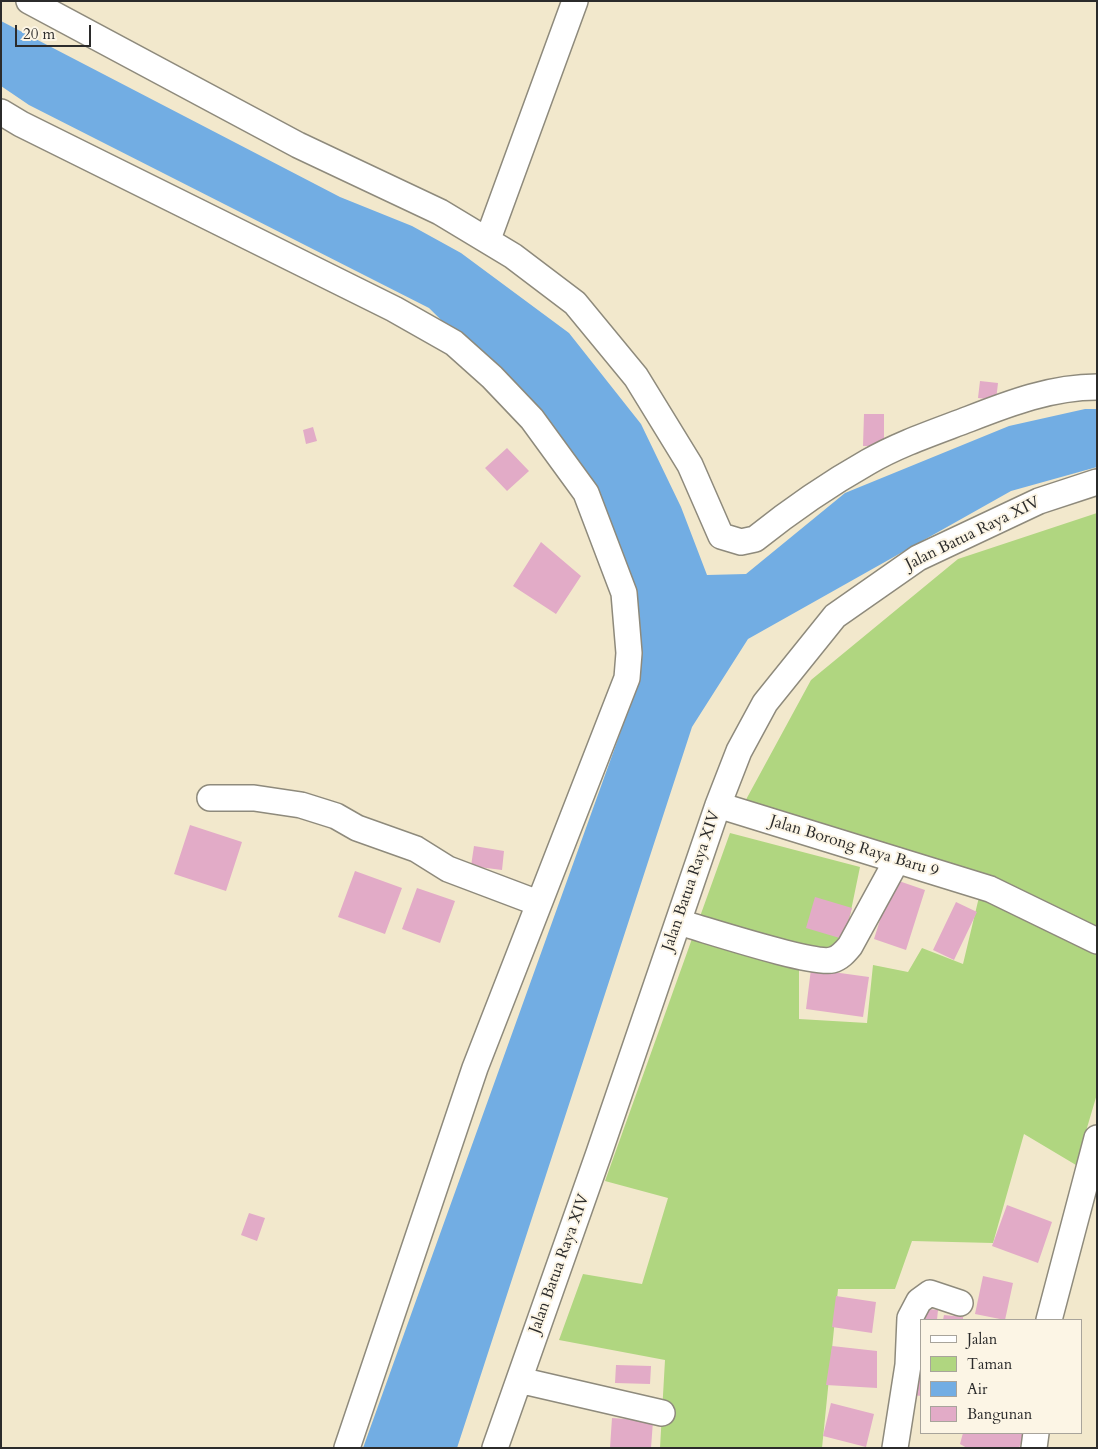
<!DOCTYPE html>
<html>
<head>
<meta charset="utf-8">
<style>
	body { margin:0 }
	#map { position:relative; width:1098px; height:1449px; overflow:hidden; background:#f2e8cc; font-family:Cardo,serif }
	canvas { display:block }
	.frame { position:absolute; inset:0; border:2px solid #2b2b2b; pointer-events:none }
	.legend { position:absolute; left:920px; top:1319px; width:162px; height:115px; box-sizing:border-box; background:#fcf5e5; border:1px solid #a8a49b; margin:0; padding:6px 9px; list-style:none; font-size:15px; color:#2b2b2b }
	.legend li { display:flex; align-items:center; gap:10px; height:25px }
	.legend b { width:25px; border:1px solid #a8a49b }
	.scale { position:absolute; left:15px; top:25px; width:76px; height:22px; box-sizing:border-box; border:2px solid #2b2b2b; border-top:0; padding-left:6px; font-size:15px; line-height:18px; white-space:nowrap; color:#2b2b2b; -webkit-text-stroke:4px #fcf5e5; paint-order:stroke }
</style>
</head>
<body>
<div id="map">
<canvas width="1098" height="1449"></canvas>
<div class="frame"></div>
<ul class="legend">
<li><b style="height:6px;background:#fff"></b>Jalan</li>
<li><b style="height:14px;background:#b0d680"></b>Taman</li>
<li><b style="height:14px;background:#72ade3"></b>Air</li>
<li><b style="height:14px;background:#e2abc7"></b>Bangunan</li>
</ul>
<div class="scale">20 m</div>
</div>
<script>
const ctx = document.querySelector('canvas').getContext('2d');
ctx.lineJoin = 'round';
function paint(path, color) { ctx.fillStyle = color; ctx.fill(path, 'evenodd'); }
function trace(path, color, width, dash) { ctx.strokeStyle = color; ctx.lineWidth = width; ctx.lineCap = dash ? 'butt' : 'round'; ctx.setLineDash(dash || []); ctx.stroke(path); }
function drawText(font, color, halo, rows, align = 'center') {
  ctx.font = font + ' Cardo,serif'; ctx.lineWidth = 4; ctx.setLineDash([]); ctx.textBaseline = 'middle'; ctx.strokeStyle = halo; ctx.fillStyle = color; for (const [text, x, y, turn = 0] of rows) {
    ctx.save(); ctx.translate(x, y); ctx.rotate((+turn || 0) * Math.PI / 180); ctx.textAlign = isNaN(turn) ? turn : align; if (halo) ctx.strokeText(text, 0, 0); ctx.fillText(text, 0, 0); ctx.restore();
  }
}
const green = new Path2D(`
	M1097 513V1094L1076 1165 1024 1134 993 1243 912 1241 895 1289H838L822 1448H660L665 1360 559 1340 583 1274 642 1284 668 1198 605 1181 730 833 860 867 841 959 799 952V1019L867 1023 873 965 908 972 922 948 963 964 979 897 742 807 811 680 958 559Z`);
const water = new Path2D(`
	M1 21 340 197 412 226 461 253 569 333 641 424 681 507 707 575 746 574 845 493 1009 426 1085 409H1097V467L1011 491 748 639 692 727 457 1448H363L641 675 628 579 515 393 429 308 29 105 1 86Z`);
const building = new Path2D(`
	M980 381 998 383 996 400 978 398Z
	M864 414H884V446H863Z
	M313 427 317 441 306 444 303 430Z
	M507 448 529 471 507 491 485 468Z
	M541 542 581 576 556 614 513 586Z
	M190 825 242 842 226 891 174 874Z
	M474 846 504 851 502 870 471 866Z
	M355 871 402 888 385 934 338 917Z
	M893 879 925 890 906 950 874 939Z
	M417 888 455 901 440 943 402 929Z
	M815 897 852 908 843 939 806 928Z
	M956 902 977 912 954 960 933 950Z
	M811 969 869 977 863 1017 806 1009Z
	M1007 1205 1052 1222 1038 1263 992 1246Z
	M249 1213 265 1218 257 1241 241 1235Z
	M983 1276 1013 1283 1005 1320 975 1314Z
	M836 1296 876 1302 872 1333 832 1327Z
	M920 1308 938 1310 937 1320H922V1344L917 1343Z
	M944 1315 963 1317V1320H943Z
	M832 1346 877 1351V1388L826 1385Z
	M616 1365 651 1366 650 1384 615 1383Z
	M913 1377 922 1378V1396L911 1395Z
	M831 1403 874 1414 866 1447 823 1436Z
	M612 1418 653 1421 651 1448H610Z
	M963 1433H1025L1019 1448H967L960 1444Z`);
const minor = new Path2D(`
	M29 1 298 145 440 212 513 256 575 303 636 377 690 465 721 536 741 542 755 539C790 511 829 484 868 462 899 444 935 432 969 419 1010 403 1052 387 1097 387
	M1 112 21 124 394 309 454 343 492 377 532 419 586 493 624 593 629 653 627 678 475 1068 347 1448
	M488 239 575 1
	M210 798H254L301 805 336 816 357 828 416 849 448 869 538 903
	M718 805 990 889 1097 941
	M678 922C704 929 812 965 832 960 840 958 845 952 850 946L897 860
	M1049 1320 1097 1138
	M519 1380 662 1413
	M495 1448 599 1153 718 805 739 751 765 703 835 616 918 558 1039 501 1097 482
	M895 1448 908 1365 910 1318 919 1301 930 1293 960 1303
	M1034 1448 1036 1433`);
const streetNames = [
	["Jalan Batua Raya XIV",973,534,-26],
	["Jalan Borong Raya Baru 9",854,847,17],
	["Jalan Batua Raya XIV",692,881,-71],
	["Jalan Batua Raya XIV",560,1264,-70]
];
paint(green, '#b0d680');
paint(water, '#72ade3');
paint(building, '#e2abc7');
trace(minor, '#8e8a7c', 28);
trace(minor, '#fff', 25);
drawText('16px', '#2b2b2b', '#fcf5e5', streetNames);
</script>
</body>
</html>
